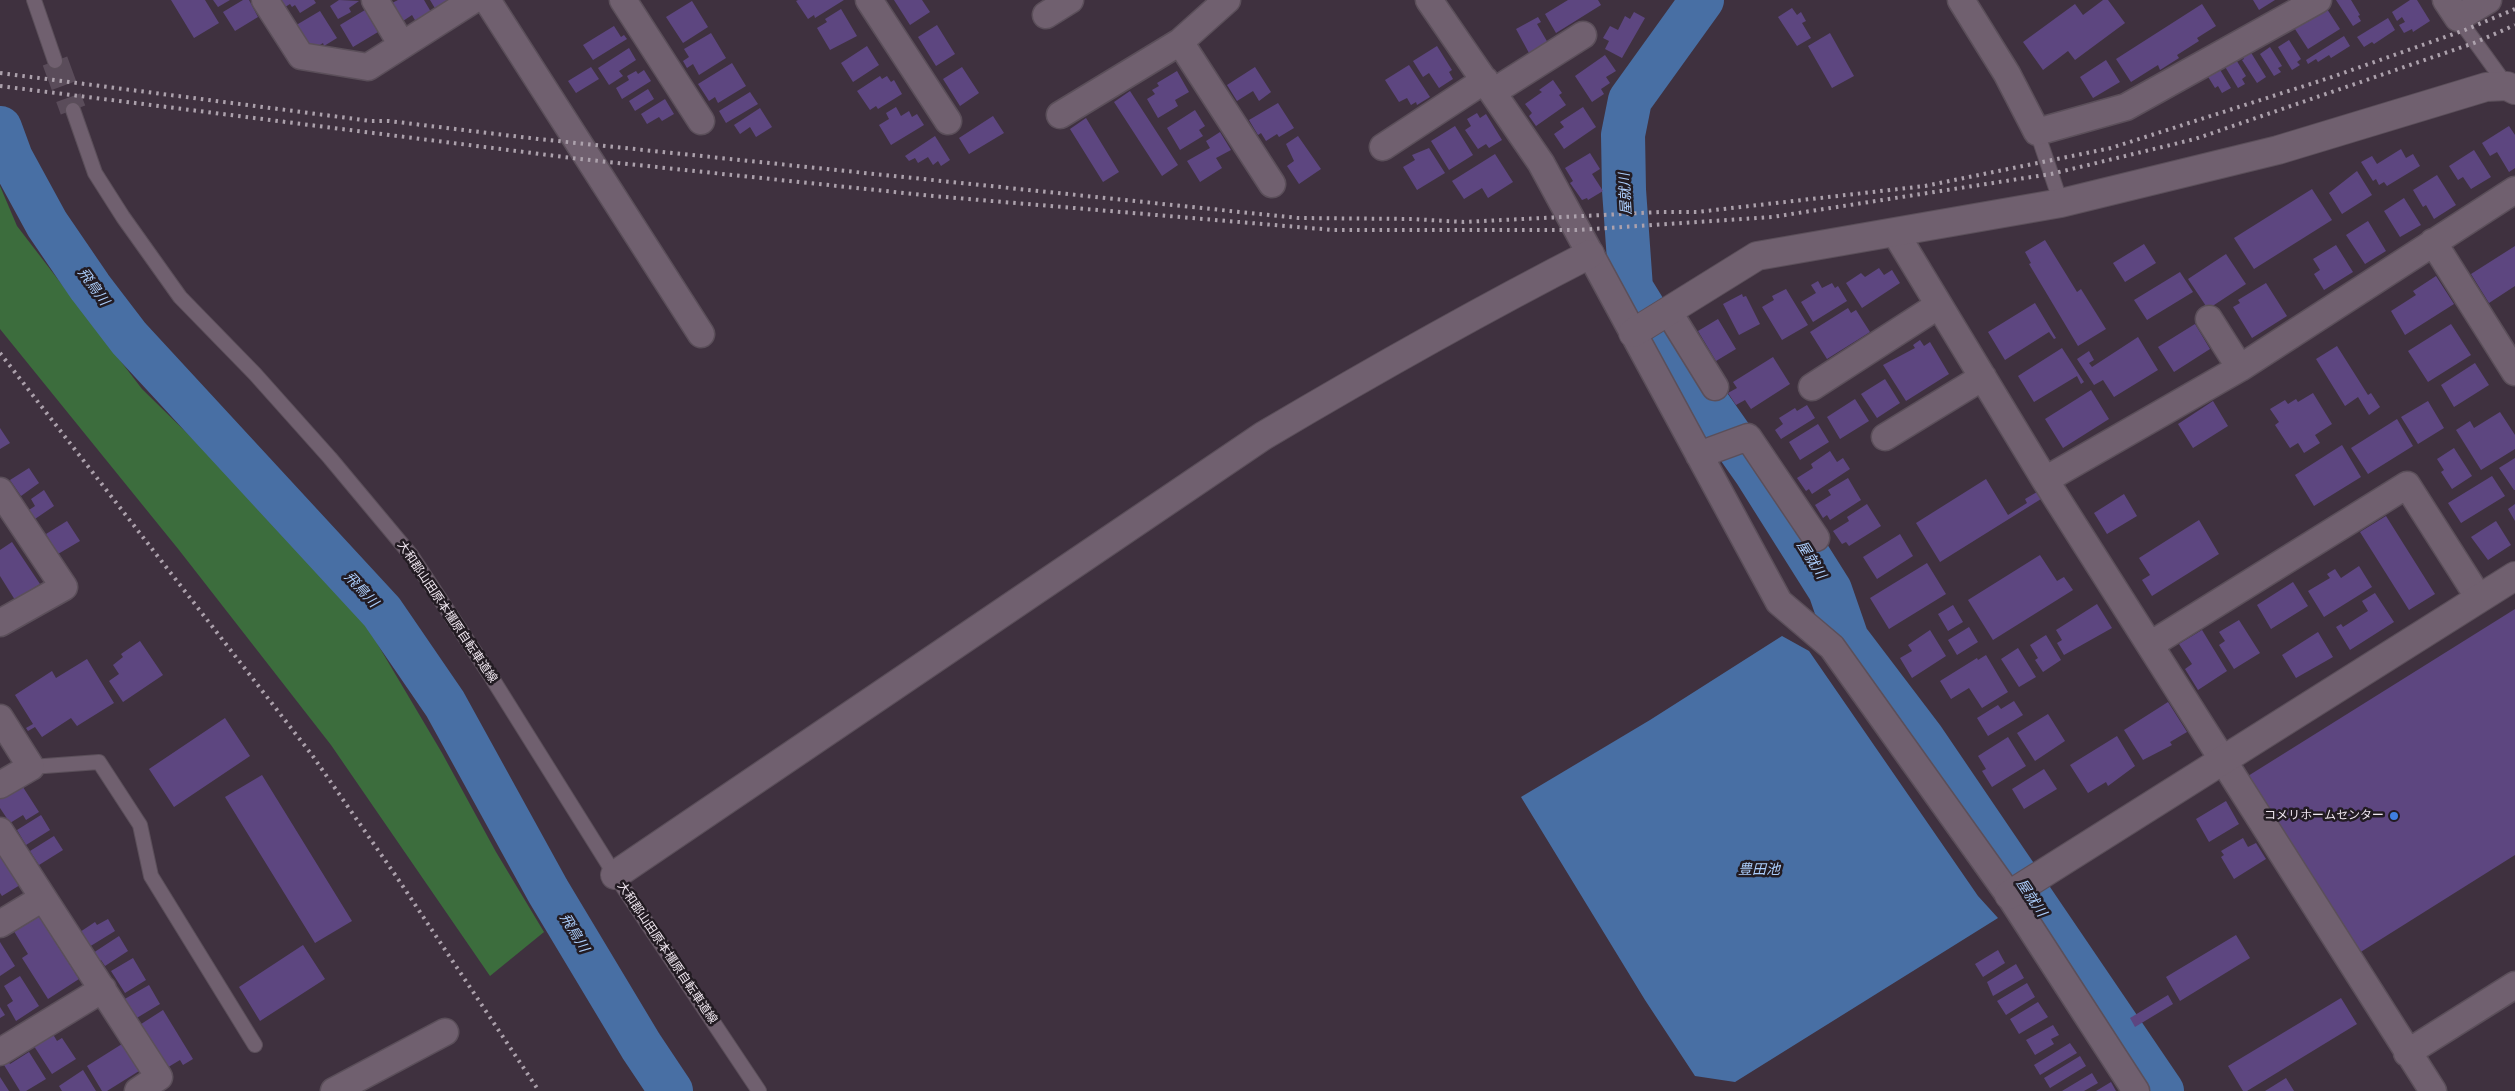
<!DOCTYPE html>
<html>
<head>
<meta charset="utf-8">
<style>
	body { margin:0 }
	canvas { display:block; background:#3f313f }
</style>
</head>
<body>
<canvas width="2515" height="1091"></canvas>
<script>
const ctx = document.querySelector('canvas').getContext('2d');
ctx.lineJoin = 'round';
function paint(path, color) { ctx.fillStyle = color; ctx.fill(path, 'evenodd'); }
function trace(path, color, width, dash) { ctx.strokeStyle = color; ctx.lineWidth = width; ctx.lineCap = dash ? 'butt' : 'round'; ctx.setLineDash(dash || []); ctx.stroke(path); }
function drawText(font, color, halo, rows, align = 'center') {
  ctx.font = font + ' "Noto Sans","Noto Sans JP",sans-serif'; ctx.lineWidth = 5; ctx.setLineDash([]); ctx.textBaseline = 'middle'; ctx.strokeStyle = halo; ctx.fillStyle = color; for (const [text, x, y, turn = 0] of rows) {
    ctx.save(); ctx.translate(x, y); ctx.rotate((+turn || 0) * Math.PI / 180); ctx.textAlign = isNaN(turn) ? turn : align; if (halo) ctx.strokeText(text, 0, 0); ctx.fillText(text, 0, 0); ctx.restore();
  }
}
const green = new Path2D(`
	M0 186 17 226 142 389 294 538 365 623 442 753 496 852 544 932 490 976 331 745 179 550 0 329Z`);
const water = new Path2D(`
	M1782 636 1809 651 1978 896 1998 918 1735 1082 1695 1076 1645 1000 1521 797 1650 720Z`);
const river = new Path2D(`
	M1702 0 1630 100 1623 135 1624 190 1631 288 1663 340 1755 471 1830 590 1847 639 1923 739 2162 1091
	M0 128 11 158 47 224 90 287 129 338 382 612 445 704 548 891 641 1046 671 1091`);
const building = new Path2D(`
	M171 0H205L219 23 194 38Z
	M213 0H230L218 7Z
	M243 0H249L258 17 235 31 223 12Z
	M277 0H314L316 3 300 13 295 5 292 7 290 4 282 9Z
	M339 0 359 1 349 8 351 12 338 19 330 6Z
	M398 0H424L431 12 416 22 412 15 403 21 392 3Z
	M430 0H452L436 10Z
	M798 0H844L815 18 814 15 808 19 796 1Z
	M894 0H922L930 12 910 25Z
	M1568 0H1598L1601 5 1556 33 1545 14Z
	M2103 0H2108L2125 23 2075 60 2068 51 2043 70 2023 42 2075 4 2083 15Z
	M2253 0H2275L2259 10Z
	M2336 0H2351L2360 15 2358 16 2361 21 2353 26Z
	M2410 0H2417L2430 21 2413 32 2412 29 2404 33 2399 25 2405 22 2402 17 2397 21 2392 12Z
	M692 1 708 27 683 43 666 17Z
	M2202 4 2216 26 2197 38 2199 41 2177 55 2179 58 2160 70 2158 65 2131 82 2116 59Z
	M2325 6 2340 29 2308 49 2293 26Z
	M1792 8 1797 15 1801 12 1806 21 1802 23 1811 38 1797 46 1778 17Z
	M841 9 857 36 830 50 817 28 827 22 825 19Z
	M365 10 378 32 353 47 340 25Z
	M320 11 337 38 324 46 323 43 315 48 312 44 305 47 293 27Z
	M1634 12 1645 18 1622 58 1605 49 1609 41 1603 38 1610 26 1618 30 1625 16 1630 19Z
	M1538 17 1541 22 1537 24 1548 43 1529 53 1516 29Z
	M2388 18 2395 30 2374 44 2372 42 2364 47 2357 37Z
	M937 25 955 54 936 66 918 37Z
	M614 26 621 37 624 35 627 39 593 60 583 45Z
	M711 33 726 58 699 75 693 64 687 68 683 61 689 57 684 49Z
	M1830 33 1854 76 1832 88 1808 46Z
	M2344 36 2350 46 2331 58 2329 55 2318 62 2316 59 2308 64 2306 60Z
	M2289 40 2301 59 2297 62 2300 65 2292 70 2278 47Z
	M867 46 879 65 853 82 841 63Z
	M1437 46 1452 70 1449 72 1453 79 1439 88 1429 73 1423 77 1413 61Z
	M2270 47 2282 66 2278 68 2281 72 2274 76 2260 54Z
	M629 48 636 60 619 71 623 76 609 85 598 68Z
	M2250 51 2266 77 2257 83 2242 60 2244 59 2242 55Z
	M1605 55 1616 71 1606 77 1610 83 1601 89 1604 94 1592 102 1575 76Z
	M2235 58 2246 76 2242 79 2245 84 2238 88 2224 65Z
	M2106 60 2120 82 2093 98 2080 77Z
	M732 63 746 86 718 103 715 97 709 101 698 84Z
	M1409 65 1430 97 1417 105 1416 102 1411 105 1407 98 1399 102 1385 80Z
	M591 67 599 79 576 93 568 81Z
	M962 67 979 93 960 106 943 79Z
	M1255 67 1271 92 1259 101 1253 91 1237 101 1227 85Z
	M2219 68 2231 88 2222 93 2218 86 2215 88 2207 75Z
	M644 70 651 81 622 99 616 88 629 80 627 76 636 71 638 74Z
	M1177 71 1189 92 1175 100 1178 106 1158 118 1147 99 1155 94 1152 90 1159 86 1157 83Z
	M880 76 882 79 887 76 891 82 894 80 902 94 878 109 876 106 870 110 857 91Z
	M1553 80 1562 93 1559 95 1566 105 1536 126 1529 116 1532 113 1525 104 1542 92 1539 90Z
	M648 89 654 99 635 111 629 101Z
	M1130 91 1178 165 1162 176 1114 102Z
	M750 92 758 104 726 123 719 111Z
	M665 99 674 114 662 121 659 117 647 124 641 114Z
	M1278 103 1294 128 1279 137 1277 134 1266 141 1261 133 1258 135 1249 120Z
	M896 107 901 116 909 111 912 117 917 114 924 125 891 145 879 125 889 119 886 113Z
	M1583 107 1596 127 1564 149 1554 134 1564 127 1560 122Z
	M760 108 772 127 756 137 750 127 740 134 734 125Z
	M1195 110 1205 126 1199 130 1203 136 1180 150 1167 128Z
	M1477 113 1480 118 1486 114 1502 140 1489 148 1486 144 1478 149 1465 130 1471 126 1467 119Z
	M993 116 1004 133 969 154 959 138Z
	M1086 118 1119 172 1103 182 1070 129Z
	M1455 126 1473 155 1449 170 1431 141Z
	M2509 126 2515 135V168L2509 172 2497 152 2490 156 2482 143Z
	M1220 132 1231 150 1216 158 1222 168 1200 182 1187 161 1210 148 1206 141Z
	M935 136 950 160 941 166 938 161 933 165 928 157 918 163 915 158 909 161 905 156Z
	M1298 136 1321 169 1299 184 1287 166 1294 161 1286 144Z
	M1429 148 1445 173 1417 190 1403 167 1415 160 1412 155Z
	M2401 149 2406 158 2413 154 2420 166 2387 186 2384 182 2379 185 2376 179 2373 181 2361 162 2372 156 2377 164Z
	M2474 150 2491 177 2471 189 2463 177 2458 180 2449 166Z
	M1590 153 1600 169 1592 174 1603 191 1588 200 1587 198 1582 200 1570 183 1573 181 1565 168Z
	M1495 154 1513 182 1488 198 1482 188 1464 199 1452 181Z
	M2357 171 2372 195 2342 214 2329 193Z
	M2437 175 2456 205 2434 219 2426 205 2423 207 2413 190Z
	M2312 189 2332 220 2254 269 2234 238Z
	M2404 198 2421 225 2400 237 2384 211Z
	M2368 221 2386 251 2365 264 2346 235Z
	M2045 240 2077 292 2081 289 2106 329 2078 346 2029 264 2031 263 2025 252Z
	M2144 244 2156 263 2125 282 2113 263Z
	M2336 245 2353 272 2324 290 2314 274 2320 270 2313 259Z
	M2515 246V286L2489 303 2471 274Z
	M2226 254 2246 284 2208 309 2188 279Z
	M1879 268 1884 275 1892 270 1900 283 1862 308 1846 283 1861 273 1865 277Z
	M2180 272 2193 292 2147 320 2134 300Z
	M2436 276 2454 304 2405 335 2391 311 2416 295 2413 291Z
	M1818 281 1822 288 1832 283 1835 288 1838 286 1847 301 1813 322 1801 302 1816 293 1811 285Z
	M2266 283 2287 316 2252 338 2233 307 2240 303 2238 300Z
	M1786 289 1808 325 1782 340 1762 307 1774 300 1772 296Z
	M1742 294 1743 297 1746 296 1760 324 1739 335 1723 304Z
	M2035 303 2056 338 2054 339 2049 332 2005 360 1988 332Z
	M1848 308 1851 313 1856 310 1870 332 1827 359 1810 332Z
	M1718 319 1736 349 1716 361 1698 331Z
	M2195 324 2210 349 2174 372 2158 347Z
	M2451 324 2471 355 2428 382 2408 351Z
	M2138 337 2158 370 2114 397 2103 380 2094 385 2077 359 2089 351 2094 360 2089 363 2092 367Z
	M1920 340 1924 346 1930 342 1949 374 1906 401 1883 365 1915 348 1913 345Z
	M2337 346 2368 395 2371 393 2380 407 2369 415 2358 397 2345 406 2316 359Z
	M2062 348 2084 382 2081 384 2077 376 2034 402 2018 376Z
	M1773 357 1790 384 1751 409 1745 400 1736 405 1728 393 1737 388 1733 382Z
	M2475 363 2489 385 2454 407 2441 385Z
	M1885 379 1900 403 1877 418 1861 394Z
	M2091 390 2109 419 2063 448 2045 419Z
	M2313 393 2332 424 2315 435 2320 443 2304 453 2298 443 2290 448 2275 425 2279 422 2270 409 2285 400 2288 404 2296 399 2298 402Z
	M1855 399 1869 421 1840 439 1827 417Z
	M2213 401 2228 426 2193 448 2178 424Z
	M2428 401 2444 428 2418 444 2401 417Z
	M1807 405 1815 418 1781 439 1775 430 1783 424 1779 418 1795 408 1797 411Z
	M2500 412 2515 435V449L2481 470 2456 430 2470 421 2474 428Z
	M2397 419 2413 446 2368 474 2351 448Z
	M1818 424 1829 442 1800 460 1789 442Z
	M0 428 10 443 0 449Z
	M2342 445 2361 477 2314 506 2295 475Z
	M2454 448 2472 476 2452 489 2441 472 2444 470 2437 459Z
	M1830 451 1837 462 1843 458 1850 469 1812 494 1809 489 1806 491 1797 478 1813 468 1811 464Z
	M2515 458V490H2514L2499 468Z
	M29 468 39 483 21 496 10 480Z
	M2492 476 2505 496 2461 523 2448 503Z
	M1848 478 1861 500 1830 520 1827 515 1823 518 1815 505 1831 495 1828 490Z
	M1986 479 2008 515 2027 503 2025 499 2037 492 2041 499 1940 562 1916 523Z
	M44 490 54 506 35 519 29 510 35 506 31 499Z
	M2124 494 2137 516 2107 534 2094 513Z
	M1867 504 1881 526 1849 546 1846 542 1842 544 1833 531 1849 521 1847 517Z
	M2515 504V521L2508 509Z
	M2386 516 2435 594 2409 610 2360 532Z
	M2199 520 2219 554 2152 596 2142 580 2150 575 2139 558Z
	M67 521 80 541 58 554 46 534Z
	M2496 521 2511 545 2488 560 2471 537Z
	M1900 534 1913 556 1877 579 1863 557Z
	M12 542 40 584 15 600 0 576V550Z
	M2040 555 2057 581 2064 577 2073 590 1993 640 1968 600Z
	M1927 563 1946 594 1889 629 1870 598Z
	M2359 566 2372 587 2324 617 2308 591 2330 578 2327 574 2335 569 2341 578Z
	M2293 582 2308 606 2271 629 2257 605Z
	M2375 593 2394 622 2350 650 2336 627 2341 624 2343 627 2368 611 2362 601Z
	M2097 604 2112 628 2064 655 2057 643 2062 640 2056 630Z
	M1953 605 1963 622 1948 631 1938 614Z
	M2515 609V855L2359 953 2248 776Z
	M2239 620 2260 653 2234 669 2219 645 2225 641 2219 632Z
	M1969 627 1978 642 1957 655 1948 640Z
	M1930 630 1946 656 1912 678 1900 658 1912 651 1908 645Z
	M2202 630 2227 671 2198 690 2185 669 2192 664 2179 644Z
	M2318 632 2333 657 2296 678 2282 655Z
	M2046 635 2061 660 2043 672 2035 660 2038 658 2030 645Z
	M140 641 163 675 123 702 109 681 119 674 113 665 123 657 121 654Z
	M2018 648 2036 677 2019 687 2001 659Z
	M1986 655 2008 692 1982 708 1969 688 1951 699 1940 681 1977 658 1978 660Z
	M87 659 114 703 77 726 71 718 42 737 35 727 28 731 26 728 33 724 15 695 52 671 56 678Z
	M2014 701 2023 715 1988 736 1977 718 1998 705 2001 709Z
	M2168 702 2187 732 2170 742 2172 745 2143 760 2124 730Z
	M2048 714 2065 741 2035 761 2017 733Z
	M225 718 250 756 174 807 149 769Z
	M2117 736 2135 766 2108 786 2106 782 2088 793 2070 765Z
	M2008 737 2026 766 1992 787 1982 771 1986 769 1978 756Z
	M2044 769 2057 789 2024 809 2012 789Z
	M262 775 352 921 315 943 225 797Z
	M21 784 39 812 26 820 23 815 10 823 0 808V798Z
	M2226 801 2239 824 2209 842 2196 819Z
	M41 815 50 830 26 845 17 830Z
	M54 836 63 850 39 865 30 851Z
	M2243 838 2248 847 2256 843 2266 859 2234 879 2221 857 2224 855 2221 851Z
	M2 856 20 885 2 896 0 893V858Z
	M37 913 79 979 48 999 22 958 28 954 12 928Z
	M108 919 115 931 89 947 80 932 95 922 97 925Z
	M2236 935 2250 958 2180 1001 2166 977Z
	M119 936 128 951 105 966 101 960 98 962 93 953Z
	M0 942 15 966 0 976Z
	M303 945 325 979 260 1021 239 987Z
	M1998 950 2005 963 1983 977 1975 964Z
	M133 958 146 980 125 993 111 971Z
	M2016 964 2024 978 1993 996 1987 982Z
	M20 976 39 1006 16 1021 7 1005 13 1001 4 986Z
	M2027 983 2035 997 2006 1015 1997 1001Z
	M149 985 160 1004 135 1019 123 1000Z
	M2168 995 2173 1004 2135 1027 2130 1018Z
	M2341 998 2357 1024 2247 1091H2243L2228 1066Z
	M2038 1002 2048 1017 2019 1034 2010 1019Z
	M0 1007 5 1015 0 1018Z
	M163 1010 193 1059 183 1065 180 1060 165 1069 138 1026Z
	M2053 1025 2059 1035 2051 1039 2054 1044 2035 1055 2026 1040Z
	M51 1031 57 1041 62 1038 76 1059 52 1074 32 1043Z
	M2070 1043 2077 1053 2040 1075 2034 1065Z
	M122 1044 139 1071 107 1091H102L87 1066Z
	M29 1052 46 1079 26 1091H20L1 1060 5 1057 10 1064Z
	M2080 1056 2086 1066 2050 1088 2044 1078Z
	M83 1070 96 1091H62L59 1086Z
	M2092 1073 2098 1083 2084 1091H2062Z
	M0 1077 9 1091H0Z
	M2286 1078 2294 1091H2265Z
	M2111 1082 2116 1091H2096Z`);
const minorTunnel = new Path2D(`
	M55 61 73 110`);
const service = new Path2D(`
	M34 0 55 61
	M2458 18 2507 86
	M73 110 95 173 123 217 180 297 255 374 330 458 411 555 490 675 615 875 759 1091
	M2037 132 2061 203
	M31 767 99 762 140 825 151 876 255 1045`);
const minor = new Path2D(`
	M265 0 301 56 368 67 473 0
	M375 0 402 45
	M487 0 701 334
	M623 0 701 121
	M869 0 948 121
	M1429 0 1541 163 1779 602 1832 647 2009 895 2136 1091
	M1961 0 2007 74 2037 132 2126 107 2318 0
	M2446 0 2458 18 2488 0
	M1046 15 1070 0
	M1180 42 1272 184
	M1493 92 1583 35
	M1060 115 1180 42 1227 0
	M1383 147 1485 80
	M1896 234 2045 480 2433 1091
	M2433 242 2515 372
	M1668 311 1715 387
	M2209 319 2240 368
	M1812 387 1939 305
	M1885 437 1983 377
	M1699 455 1748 437 1816 538
	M2045 480 2240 368 2515 190
	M0 491 64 587 0 623
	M2150 645 2407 485 2479 598
	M0 718 31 767 0 785
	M0 831 159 1077 138 1091
	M0 924 43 898
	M0 1052 103 989
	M2407 1053 2515 985
	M334 1091 445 1032`);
const tertiary = new Path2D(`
	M1633 333 1757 256 2061 203 2278 150 2486 87 2507 86 2515 90
	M615 875 1263 436C1371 372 1479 311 1590 254
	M2009 895 2515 576`);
const rail = new Path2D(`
	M0 73 371 121H389L538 139 1298 218 1412 219 1464 222 1661 212H1697L1925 186 2111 148 2329 78 2465 30 2515 9
	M0 86 580 159 933 196 1333 230H1577L1772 217 2051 174 2195 139 2474 43 2515 25
	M0 353 312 755 396 876 539 1091`);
const markers = [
	[2394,816,5,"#3f7fe0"]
];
const streetNames = [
	["大和郡山田原本橿原自転車道線",447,612,56],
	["大和郡山田原本橿原自転車道線",667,953,56]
];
const poiNames = [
	["コメリホームセンター",2384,816]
];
const waterNames = [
	["屋就川",1626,194,-93],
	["飛鳥川",93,287,54],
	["屋就川",1811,560,58],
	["飛鳥川",361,590,47],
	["豊田池",1759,870],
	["屋就川",2031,898,56],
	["飛鳥川",574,933,59]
];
paint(green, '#3c6d3d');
paint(water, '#486fa4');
trace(river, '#486fa4', 44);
paint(building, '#5d4680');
trace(minorTunnel, '#5a4c5a', 26, [26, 13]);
trace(service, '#5b4f5a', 16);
trace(minor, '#5b4f5a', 29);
trace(tertiary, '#5b4f5a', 30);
trace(service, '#70606f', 14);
trace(minor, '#70606f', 26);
trace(tertiary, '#70606f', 28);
trace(rail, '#aca1ac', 4, [2.5, 5]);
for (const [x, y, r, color] of markers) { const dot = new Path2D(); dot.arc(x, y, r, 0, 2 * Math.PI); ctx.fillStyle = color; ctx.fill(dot); trace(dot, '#221b22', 2); }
drawText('12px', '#f0e7f0', '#221b22', streetNames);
drawText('12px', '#f0e7f0', '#221b22', poiNames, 'right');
drawText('italic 14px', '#accefc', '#221b22', waterNames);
</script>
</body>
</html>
